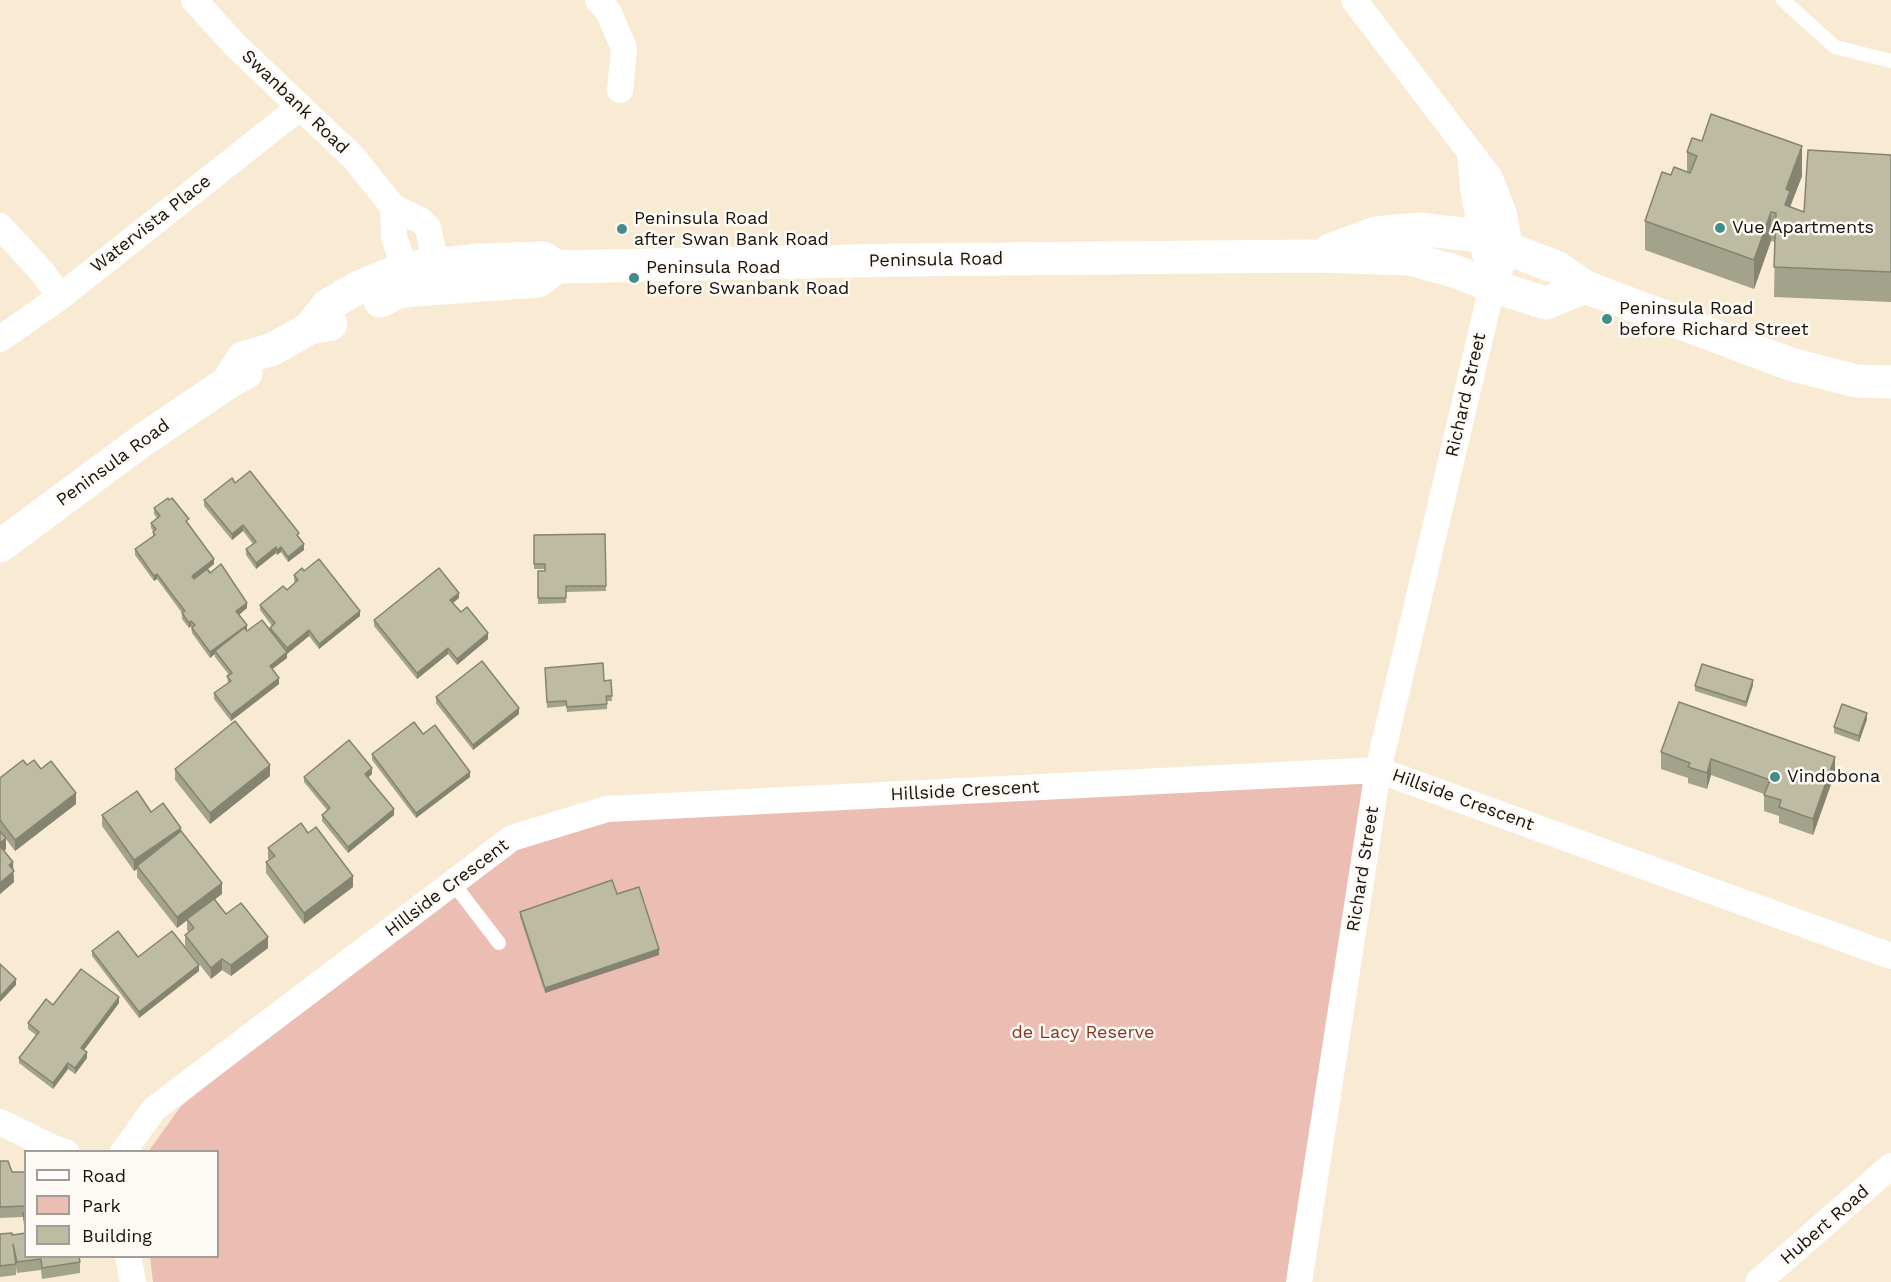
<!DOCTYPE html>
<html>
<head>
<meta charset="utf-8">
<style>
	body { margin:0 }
	#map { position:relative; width:1891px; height:1282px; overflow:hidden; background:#f9ebd3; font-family:"Work Sans",sans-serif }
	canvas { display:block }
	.legend { position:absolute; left:24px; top:1150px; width:195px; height:108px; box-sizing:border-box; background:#fdfaf5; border:2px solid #a19d97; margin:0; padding:8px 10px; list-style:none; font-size:18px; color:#161109 }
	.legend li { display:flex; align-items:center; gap:12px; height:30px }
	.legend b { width:30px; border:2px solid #a19d97 }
</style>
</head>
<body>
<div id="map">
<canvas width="1891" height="1282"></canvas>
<ul class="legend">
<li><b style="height:8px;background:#fff"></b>Road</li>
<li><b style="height:16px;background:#ecbdb2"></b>Park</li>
<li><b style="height:16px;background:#bdbca2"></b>Building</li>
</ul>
</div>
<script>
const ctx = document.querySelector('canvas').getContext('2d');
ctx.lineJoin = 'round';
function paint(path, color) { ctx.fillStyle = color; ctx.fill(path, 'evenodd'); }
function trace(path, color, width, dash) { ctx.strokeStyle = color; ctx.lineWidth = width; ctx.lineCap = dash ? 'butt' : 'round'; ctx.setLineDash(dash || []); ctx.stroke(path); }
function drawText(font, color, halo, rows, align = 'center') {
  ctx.font = font + ' "Work Sans",sans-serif'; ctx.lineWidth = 5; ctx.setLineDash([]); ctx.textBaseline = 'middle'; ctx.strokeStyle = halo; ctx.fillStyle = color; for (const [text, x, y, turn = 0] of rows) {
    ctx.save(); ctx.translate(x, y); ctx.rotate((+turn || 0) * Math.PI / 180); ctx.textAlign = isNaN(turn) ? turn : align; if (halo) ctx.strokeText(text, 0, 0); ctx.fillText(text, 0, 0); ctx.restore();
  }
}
const green = new Path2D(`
	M1378 770 1299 1282H153L150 1257 218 1256V1152H148L181 1106 513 843 558 824Z`);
const service = new Path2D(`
	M1783 0 1835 47 1891 61
	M453 883 499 943`);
const minor = new Path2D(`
	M194 0 235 45 354 158 393 207 420 220 428 228 440 282
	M598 0 608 11 624 48 620 90
	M1470 151 1473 188 1485 254
	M393 207 394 237 405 268 413 284
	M0 226 43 273 60 297
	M0 339 60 297 300 107
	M0 1122 55 1149 66 1152
	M123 1152 154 1109 512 838 607 809 1378 770 1891 956
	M128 1256 133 1282
	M1299 1282 1378 770 1489 300 1492 286 1510 248 1504 214 1490 178 1354 0
	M1758 1282 1891 1166`);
const tertiary = new Path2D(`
	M1330 250 1376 233 1417 229 1473 235 1558 268 1585 287 1790 364 1856 381 1891 382
	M380 301 399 292 415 290 538 281 557 267
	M310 328 328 305 359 287 405 268 480 260 543 258 557 267 901 260 1314 256 1410 259 1454 271 1492 286 1546 303 1585 287
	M227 383 243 358 273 349 310 328 331 324
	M0 546 143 440 227 383 246 373`);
const wall = new Path2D(`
	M1687 152 1802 176 1790 207 1804 212 1891 155V302L1774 297 1775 242 1771 241 1754 289 1645 250V221L1671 175 1687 172Z
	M235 483 299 538 304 550 288 562 281 552 277 555 276 553 256 569 246 555V549L253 544 243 531 232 540 204 506V500Z
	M154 508 189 524 214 564 208 569 247 608 239 615 247 631H270V628L272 626 260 610V605L287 590 296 583 294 581V575L304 571 360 616 319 649 309 636 287 654V658L272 669 279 684 231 721 214 699V693L228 683 227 676 229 675 215 657V654L210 658 192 633 191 626 189 628 182 619V613L171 598 157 579 154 581 135 555V549L153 536V531L151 528V523L157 518 154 514Z
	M605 534 606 591 566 592V603L538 604V571H545V569H534V535Z
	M459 598 453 603 461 612 488 639 457 665 448 654 417 679 374 626V620Z
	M545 673 604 681 611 680 612 701H607V709L567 712 566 706 547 708Z
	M1753 685 1746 707 1695 691V686Z
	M436 697 519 714 473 750 436 703Z
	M1867 719 1859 742 1834 733V727Z
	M423 734 470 777 416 818 372 760V754Z
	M1661 752 1835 773 1813 835 1779 823V816L1764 811V794L1711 775 1707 789 1688 783V778L1661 769Z
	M27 765 41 769 76 804 15 851 6 839V849L4 851 13 870 14 882 0 894V778Z
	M175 769 270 776 210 824 175 780Z
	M372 774 368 778 394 815 348 853 322 821V815L327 810 304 782V777Z
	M151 812 181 832 222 894 215 899 226 914 268 948 231 976 222 970 211 979 185 946V935L189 933 187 930V920L177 928 137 877V869L134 871 102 826V815Z
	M308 833 353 887 304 924 266 873V862L269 860 268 859V848Z
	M617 894 659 955 545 993 520 917V912Z
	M92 951 138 957 199 971 139 1018 92 956Z
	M119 1003 84 1050 87 1058 75 1074 68 1069 53 1089 19 1063V1058L36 1035 28 1029V1023L53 1005Z
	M0 1161 12 1172H26V1257L80 1262V1273L42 1279 41 1270 17 1273 16 1267V1275L0 1277V1234L12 1235 25 1233 23 1217 0 1218Z`);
const shadedWall = new Path2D(`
	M1802 146V176L1790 207 1785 235 1786 189Z
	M1771 212V241L1754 289V260Z
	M243 525V531L232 540V534Z
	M304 544V550L288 562V557Z
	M276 547V553L256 569V563Z
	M281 547V552L277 555V550Z
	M214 559V564L192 582V576Z
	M157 574V579L154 581V576Z
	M459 593V598L450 605V600Z
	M247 603V608L236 617V611Z
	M360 611V616L319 649V644Z
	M191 621V626L189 628V623Z
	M247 625V631L215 651V654L210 658V652Z
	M309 630V636L287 654V648Z
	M488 633V639L457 665V659Z
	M448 648V654L417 679V673Z
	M287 652V658L270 671V666Z
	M279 678V684L231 721V715Z
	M1753 680V685L1746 707V702Z
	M519 708V714L473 750V745Z
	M1867 713V719L1859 742V736Z
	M1835 757V773L1813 835V819Z
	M1711 759V775L1707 789V773Z
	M270 765V776L210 824V813Z
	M372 768V774L365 780V774Z
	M470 772V777L416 818V813Z
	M76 793V804L15 851V840Z
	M394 809V815L348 853V847Z
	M181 828V839L137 866V869L134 871V860Z
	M6 838V849L0 854V843Z
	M13 862 14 882 0 894V883L9 865Z
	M353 876V887L304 924V913Z
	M222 883V894L177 928V917Z
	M268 937V948L231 976V965Z
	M659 949V955L545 993V988Z
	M222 959V970L211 979V968Z
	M199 965V971L139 1018V1012Z
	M16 979V985L0 1002V997Z
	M119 997V1003L81 1054V1048Z
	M87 1052V1058L75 1074V1068Z
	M68 1063V1069L53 1089V1083Z`);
const building = new Path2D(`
	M1711 114 1802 146 1786 189 1790 191 1785 205 1804 212 1808 150 1891 155V272L1774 267 1776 213 1771 212 1754 260 1645 221 1662 172 1671 175 1674 167 1690 173 1697 156 1687 152 1692 138 1702 141Z
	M250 471 299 533 297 535 304 544 288 557 281 547 277 550 276 547 256 563 246 549 256 542 243 525 232 534 204 500 232 478 235 483Z
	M168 498 169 500 172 498 189 519 186 521 214 559 192 576 194 579 207 569 210 573 221 564 247 603 236 611 247 625 210 652 192 628 195 625 191 621 189 623 182 613 185 611 171 593 157 574 154 576 135 549 155 535 153 532 156 529 151 523 160 516 154 508Z
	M605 534 606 586H566V598H538V571H545V564H534V535Z
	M319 559 360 611 319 644 309 630 287 648 270 628 275 623 260 605 283 586 287 590 298 580 294 575 302 568 304 571Z
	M439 568 459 593 450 600 461 612 467 607 488 633 457 659 448 648 417 673 374 620Z
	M262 620 287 652 270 666 279 678 231 715 214 693 231 681 227 676 232 673 215 651 244 628 247 631Z
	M482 661 519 708 473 745 436 697Z
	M603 663 604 681 611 680 612 696H606L607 704 567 707 566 701 547 702 545 668Z
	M1702 664 1753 680 1746 702 1695 686Z
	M1679 702 1835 757 1813 819 1779 807 1781 800 1764 795 1770 780 1711 759 1707 773 1688 767 1690 763 1661 752Z
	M1842 704 1867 713 1859 736 1834 727Z
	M235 721 270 765 210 813 175 769Z
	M414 722 423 734 435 725 470 772 416 813 372 754Z
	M349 740 372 768 365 774 394 809 348 847 322 815 330 808 304 777Z
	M23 760 27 765 34 760 41 769 51 761 76 793 15 840 0 820V778Z
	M137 791 151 812 163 803 181 828 134 860 102 815Z
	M301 823 308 833 316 827 353 876 304 913 266 862 275 856 268 848Z
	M0 831 6 838 0 843Z
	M181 831 222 883 177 917 137 866Z
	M0 846 13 862 9 865 14 871 0 883Z
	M612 880 617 894 639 887 659 949 545 988 520 912Z
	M214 899 226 914 241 903 268 937 231 965 222 959 211 968 185 935 194 928 187 919Z
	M118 931 138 957 172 931 199 965 139 1012 92 951Z
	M0 964 16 979 0 997Z
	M81 969 119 997 81 1048 87 1052 75 1068 68 1063 53 1083 19 1058 39 1032 28 1023 46 999 53 1005Z
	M0 1161H8L12 1172H26V1206L0 1207Z
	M23 1213H26V1228Z
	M12 1233V1235L26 1233V1257H79L80 1262 42 1268 41 1259 17 1262 13 1244 16 1264 0 1266V1234Z`);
const markers = [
	[1720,228,6,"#438c8c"],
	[622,229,6,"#438c8c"],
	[634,278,6,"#438c8c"],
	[1607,319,6,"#438c8c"],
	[1775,777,6,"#438c8c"]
];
const streetNames = [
	["Swanbank Road",295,102,44],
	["Watervista Place",151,224,-38],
	["Peninsula Road",936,260,-1],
	["Richard Street",1466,395,-77],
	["Peninsula Road",113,463,-36],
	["Hillside Crescent",965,791,-3],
	["Hillside Crescent",1463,800,20],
	["Richard Street",1363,869,-81],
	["Hillside Crescent",447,888,-37],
	["Hubert Road",1825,1225,-41]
];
const poiNames = [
	["Peninsula Road",634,219],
	["after Swan Bank Road",634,240],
	["Vue Apartments",1732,228],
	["Peninsula Road",646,268],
	["before Swanbank Road",646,289],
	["Peninsula Road",1619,309],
	["before Richard Street",1619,330],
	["Vindobona",1787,777]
];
const parkNames = [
	["de Lacy Reserve",1083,1033]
];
paint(green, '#ecbdb2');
trace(service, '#fff', 14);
trace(minor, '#fff', 26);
trace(tertiary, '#fff', 33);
paint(wall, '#a3a28b');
paint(shadedWall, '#848471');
paint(building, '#bdbca2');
trace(building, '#848471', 1.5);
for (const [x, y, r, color] of markers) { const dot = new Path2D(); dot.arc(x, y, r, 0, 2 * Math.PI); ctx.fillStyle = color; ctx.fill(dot); trace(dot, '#fdfaf5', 2); }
drawText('18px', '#161109', '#fdfaf5', streetNames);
drawText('18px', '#161109', '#fdfaf5', poiNames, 'left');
drawText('18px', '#883421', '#fdfaf5', parkNames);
</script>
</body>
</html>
